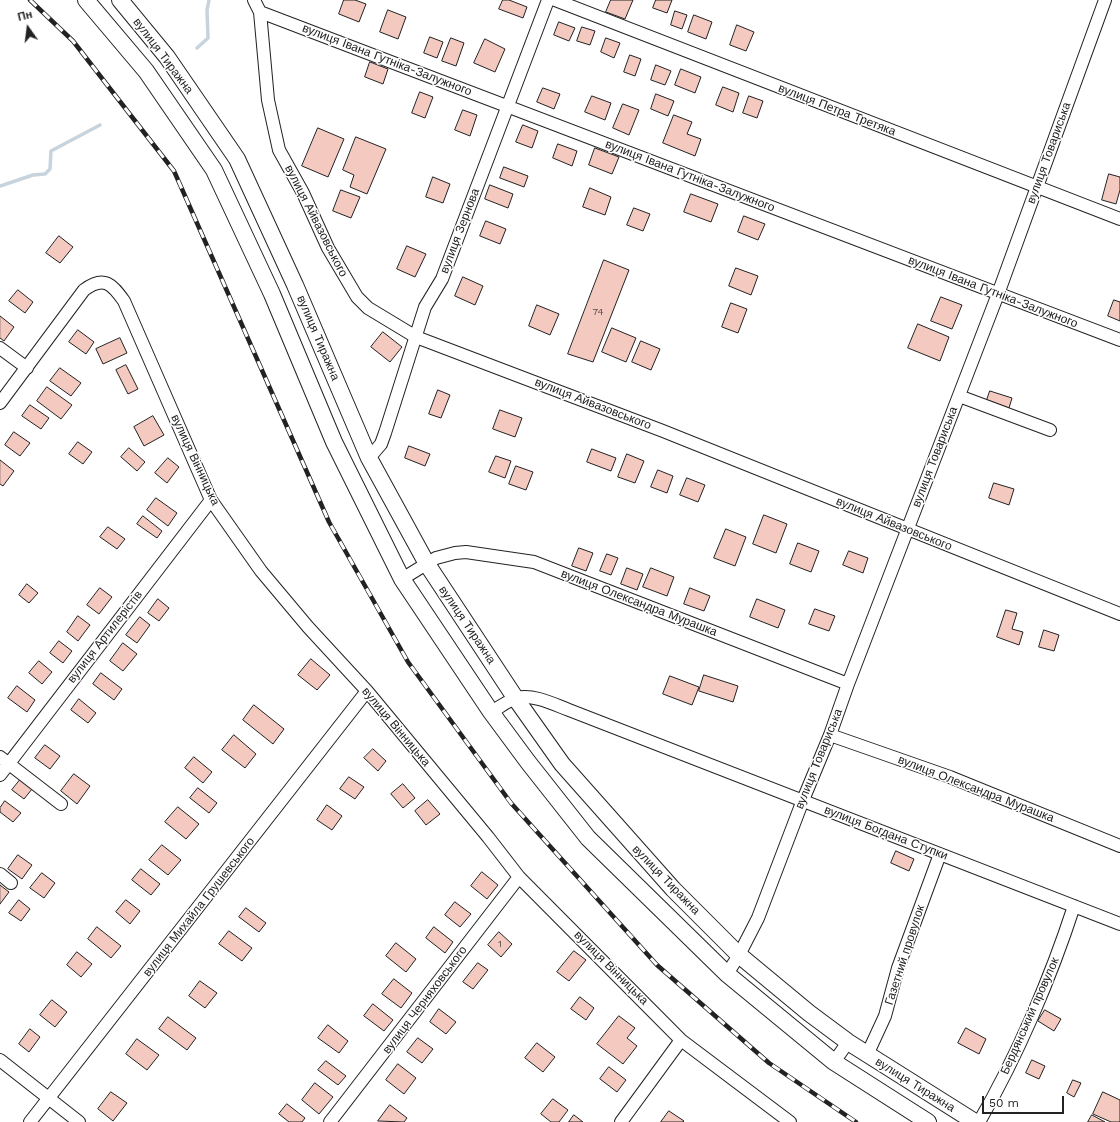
<!DOCTYPE html>
<html>
<head>
<meta charset="utf-8">
<style>
	body { margin:0 }
	#map { position:relative; width:1120px; height:1122px; overflow:hidden; background:#fff; font-family:"Work Sans",sans-serif }
	canvas { display:block }
	.north { position:absolute; left:8px; top:8px; width:40px; height:40px; -webkit-text-stroke:3px #fff; paint-order:stroke; rotate:346deg; font-size:11px; font-weight:700; line-height:16px; text-align:center; color:#222 }
	.north::after { content:''; display:block; margin:auto; width:14px; height:18px; background:#222; clip-path:polygon(50% 0,100% 100%,50% 72%,0 100%) }
	.scale { position:absolute; left:982px; top:1096px; width:82px; height:18px; box-sizing:border-box; border:2px solid #222; border-top:0; padding-left:5px; font-size:12px; line-height:14px; white-space:nowrap; color:#222; -webkit-text-stroke:3px #fff; paint-order:stroke }
</style>
</head>
<body>
<div id="map">
<canvas width="1120" height="1122"></canvas>
<div class="north">Пн</div>
<div class="scale">50 m</div>
</div>
<script>
const ctx = document.querySelector('canvas').getContext('2d');
ctx.lineJoin = 'round';
function trace(path, color, width, dash) { ctx.strokeStyle = color; ctx.lineWidth = width; ctx.lineCap = dash ? 'butt' : 'round'; ctx.setLineDash(dash || []); ctx.stroke(path); }
function paint(path, color) { ctx.fillStyle = color; ctx.fill(path, 'evenodd'); }
function drawText(font, color, halo, rows, align = 'center') {
  ctx.font = font + ' "Work Sans",sans-serif'; ctx.lineWidth = 3; ctx.setLineDash([]); ctx.textBaseline = 'middle'; ctx.strokeStyle = halo; ctx.fillStyle = color; for (const [text, x, y, turn = 0] of rows) {
    ctx.save(); ctx.translate(x, y); ctx.rotate((+turn || 0) * Math.PI / 180); ctx.textAlign = isNaN(turn) ? turn : align; if (halo) ctx.strokeText(text, 0, 0); ctx.fillText(text, 0, 0); ctx.restore();
  }
}
const stream = new Path2D(`
	M197 48 208 38 207 10 209 0
	M0 186 33 175 45 174 50 169 51 151 100 125`);
const building = new Path2D(`
	M344 0H355L366 4 359 22 339 14Z
	M503 0H509L527 7 523 18 499 9Z
	M611 0H633L625 19 606 12Z
	M656 0H672L667 13 653 8Z
	M388 10 406 17 398 39 380 32Z
	M675 11 687 15 682 29 671 25Z
	M694 15 712 22 706 39 688 32Z
	M559 22 575 28 569 41 554 35Z
	M737 25 754 32 746 51 730 45Z
	M582 27 595 31 590 45 577 41Z
	M430 37 443 42 437 58 424 53Z
	M451 38 464 43 456 66 442 61Z
	M606 38 620 43 614 58 601 52Z
	M485 39 505 49 495 72 474 63Z
	M630 55 641 59 635 76 624 72Z
	M370 62 388 69 383 84 365 77Z
	M656 65 671 71 665 85 651 80Z
	M681 69 701 77 695 93 675 85Z
	M723 87 739 93 733 112 716 105Z
	M543 88 560 94 554 109 537 102Z
	M420 92 433 97 425 118 412 113Z
	M656 94 674 101 668 116 651 109Z
	M592 96 611 103 605 120 585 112Z
	M749 96 763 101 757 118 743 113Z
	M623 104 639 110 629 135 613 128Z
	M463 110 477 115 470 136 455 130Z
	M674 115 692 122 687 134 701 139 695 156 663 143Z
	M523 125 538 131 532 148 516 142Z
	M318 128 344 139 328 177 302 166Z
	M356 137 386 149 367 194 350 187 354 175 343 170Z
	M558 144 577 151 572 166 553 158Z
	M595 148 619 157 612 174 589 165Z
	M504 167 528 176 524 187 500 178Z
	M1109 174 1120 177V190L1116 204 1102 200Z
	M433 177 450 184 443 203 426 197Z
	M490 185 513 194 508 208 485 199Z
	M590 188 611 197 605 215 583 207Z
	M341 190 360 197 351 218 333 211Z
	M691 194 718 204 711 222 684 212Z
	M634 208 650 214 643 231 627 225Z
	M744 216 765 224 758 240 738 232Z
	M486 221 506 229 500 244 480 236Z
	M59 236 73 247 60 263 46 253Z
	M407 246 426 254 415 277 397 269Z
	M604 260 629 270 593 362 568 354Z
	M736 268 758 276 751 295 729 286Z
	M463 277 483 286 475 305 455 296Z
	M18 290 33 302 25 313 9 301Z
	M941 297 962 305 952 329 931 321Z
	M1114 300 1120 302V321L1108 316Z
	M731 303 747 309 738 333 722 327Z
	M537 305 559 314 550 335 529 326Z
	M0 316 14 327 4 341 0 338Z
	M918 324 949 337 940 361 908 348Z
	M612 328 636 338 626 362 602 352Z
	M78 330 94 342 86 354 69 342Z
	M383 332 402 347 390 362 371 347Z
	M120 338 127 353 103 364 96 349Z
	M641 341 660 349 651 370 632 362Z
	M126 365 138 389 128 394 116 370Z
	M60 368 81 383 71 396 50 381Z
	M47 387 72 405 61 419 37 401Z
	M438 390 450 395 441 418 429 414Z
	M990 391 1012 398 1009 408 987 400Z
	M30 405 49 418 41 429 22 416Z
	M500 410 522 418 515 437 493 429Z
	M153 416 164 435 144 446 134 427Z
	M14 432 30 443 20 456 5 445Z
	M78 442 92 452 83 464 69 454Z
	M409 446 430 454 425 466 405 458Z
	M129 448 145 462 137 471 121 457Z
	M592 449 616 458 611 471 587 462Z
	M627 454 644 461 635 483 618 477Z
	M496 456 511 461 505 478 489 472Z
	M168 458 179 467 167 483 155 473Z
	M0 460 14 471 3 486 0 484Z
	M516 466 533 472 526 490 509 484Z
	M658 470 673 476 667 493 651 487Z
	M687 478 705 485 698 502 680 495Z
	M994 483 1014 489 1009 505 989 498Z
	M156 498 177 513 168 526 147 510Z
	M764 515 787 524 776 553 753 544Z
	M143 516 162 531 157 538 137 524Z
	M108 527 125 539 117 549 100 537Z
	M726 529 746 537 735 566 714 558Z
	M798 543 819 551 811 572 790 564Z
	M579 548 593 553 586 571 572 566Z
	M849 551 868 558 863 573 843 565Z
	M607 554 618 558 611 575 600 571Z
	M627 568 643 574 637 590 621 584Z
	M651 568 674 577 667 596 643 587Z
	M27 584 38 593 29 603 19 595Z
	M100 588 112 597 99 614 87 605Z
	M690 588 710 596 704 611 684 604Z
	M158 599 169 608 159 621 148 613Z
	M757 599 785 610 778 628 750 617Z
	M815 609 835 616 829 631 809 624Z
	M1006 610 1017 613 1012 629 1023 632 1019 645 997 637Z
	M78 616 90 625 78 641 67 632Z
	M140 617 150 625 137 643 126 635Z
	M1044 630 1059 635 1054 651 1039 647Z
	M59 641 72 651 63 663 50 653Z
	M123 643 137 654 123 671 110 661Z
	M311 659 330 675 317 690 298 675Z
	M39 661 52 672 42 684 29 673Z
	M101 673 122 689 114 700 93 684Z
	M704 675 738 686 733 702 699 691Z
	M670 676 699 687 692 705 663 694Z
	M17 686 35 700 27 712 8 698Z
	M79 699 96 713 88 723 71 710Z
	M254 705 284 729 273 744 243 720Z
	M234 735 256 754 245 768 222 750Z
	M45 745 60 756 50 769 35 758Z
	M373 749 386 761 378 771 364 758Z
	M194 757 212 772 203 783 185 768Z
	M74 774 90 786 77 804 61 791Z
	M349 777 364 787 355 799 340 789Z
	M20 780 32 789 24 799 12 790Z
	M403 784 415 798 403 808 391 794Z
	M198 788 217 803 209 813 190 798Z
	M428 800 440 814 426 825 415 811Z
	M5 801 21 813 13 822 0 812V808Z
	M327 805 342 816 332 830 317 820Z
	M178 807 199 824 186 839 165 822Z
	M162 845 181 860 168 875 149 860Z
	M896 851 914 859 909 871 891 863Z
	M18 855 32 865 22 879 8 869Z
	M141 869 160 884 151 895 132 880Z
	M482 872 498 885 487 899 471 886Z
	M42 873 55 883 44 898 30 888Z
	M0 885 9 892 0 904Z
	M19 900 30 909 21 921 9 913Z
	M126 900 140 911 130 924 116 912Z
	M455 902 471 914 460 927 445 915Z
	M246 908 266 923 259 932 239 917Z
	M97 927 121 946 111 958 88 939Z
	M434 927 453 942 445 953 426 938Z
	M229 931 252 948 242 961 219 944Z
	M499 932 512 944 501 957 488 945Z
	M396 943 416 959 406 972 386 956Z
	M574 951 586 960 569 981 557 972Z
	M77 952 92 964 81 977 67 965Z
	M478 963 488 970 473 989 463 982Z
	M394 979 412 993 401 1008 382 994Z
	M200 981 217 993 205 1008 189 996Z
	M580 997 594 1008 586 1020 571 1009Z
	M52 1000 67 1012 55 1027 40 1015Z
	M373 1004 393 1020 384 1031 364 1016Z
	M439 1009 456 1022 446 1034 430 1022Z
	M1045 1010 1061 1019 1054 1031 1038 1021Z
	M619 1016 635 1028 627 1038 637 1046 623 1064 597 1044Z
	M168 1017 196 1038 187 1050 159 1029Z
	M328 1025 348 1041 339 1053 318 1038Z
	M966 1028 986 1039 979 1054 958 1043Z
	M30 1029 40 1037 29 1052 19 1044Z
	M418 1038 433 1049 422 1063 407 1052Z
	M137 1039 159 1055 147 1070 126 1054Z
	M537 1043 555 1057 543 1072 525 1058Z
	M1032 1060 1045 1066 1039 1079 1026 1073Z
	M326 1061 346 1076 338 1085 318 1070Z
	M398 1064 416 1078 404 1094 386 1080Z
	M609 1067 626 1080 617 1092 600 1079Z
	M1073 1080 1081 1083 1074 1097 1067 1093Z
	M315 1083 333 1097 319 1114 302 1100Z
	M111 1092 127 1103 113 1121 98 1109Z
	M1103 1092 1120 1100V1122H1111L1093 1114Z
	M553 1099 568 1110 559 1122H551L541 1114Z
	M287 1104 305 1118 302 1122H289L279 1114Z
	M390 1105 407 1118 404 1122 378 1121Z
	M669 1111 684 1121 683 1122H661Z
	M574 1115 583 1122H569Z
	M1092 1115 1105 1122H1088Z`);
const minor = new Path2D(`
	M254 0 260 12 268 100 279 150 303 193 328 248 357 297 368 308 416 337 663 431 1120 614
	M555 0 1120 219
	M260 12 1120 340
	M0 348 27 368
	M959 396 1050 430
	M0 403 84 290C104 275 112 284 124 301L211 500 261 571 308 627 367 691 488 837 519 877 681 1040 790 1122
	M369 458 381 444 385 433 425 307 442 279 548 0
	M402 579 436 558 455 553 466 552 534 562 848 684
	M491 712C499 708 508 700 517 698 534 694 553 704 569 710L1120 924
	M830 735 950 777 1120 846
	M0 757 61 804
	M0 775 211 500
	M0 874 11 883
	M727 974 739 955 758 918 803 800 830 735 848 684 998 294 1105 0
	M867 1055 885 1016 898 968 940 854
	M0 1060 79 1122
	M834 1062 848 1042
	M30 1122 367 691
	M330 1122 519 877
	M621 1122 681 1040
	M979 1122C1017 1057 1051 977 1074 906`);
const major = new Path2D(`
	M86 0 146 71 214 170 272 294 334 442 402 579 491 712 528 762 588 838 727 974 834 1062 928 1122
	M120 0 167 57 237 159 295 285 369 458 427 564 516 699 562 764 673 889 739 955 809 1013 848 1042 975 1122`);
const rail = new Path2D(`
	M30 0 73 41 174 171 329 522 408 662 511 803 657 965 769 1063 856 1122`);
const numberNames = [
	["74",598,312],
	["1",500,944]
];
const streetNames = [
	["вулиця Тиражна",163,56,53],
	["вулиця Івана Гутніка-Залужного",387,60,21],
	["вулиця Петра Третяка",837,110,21],
	["вулиця Товариська",1049,153,-70],
	["вулиця Івана Гутніка-Залужного",690,176,21],
	["вулиця Айвазовського",316,221,63],
	["вулиця Зернова",460,231,-69],
	["вулиця Івана Гутніка-Залужного",993,292,21],
	["вулиця Тиражна",318,338,67],
	["вулиця Айвазовського",593,404,21],
	["вулиця Товариська",935,457,-69],
	["вулиця Вінницька",195,460,65],
	["вулиця Айвазовського",894,524,22],
	["вулиця Олександра Мурашка",639,603,21],
	["вулиця Тиражна",467,625,56],
	["вулиця Артилерістів",105,637,-52],
	["вулиця Вінницька",396,727,50],
	["вулиця Товариська",819,759,-68],
	["вулиця Олександра Мурашка",976,789,21],
	["вулиця Богдана Ступки",886,833,21],
	["вулиця Тиражна",666,880,46],
	["вулиця Михайла Грушевського",199,907,-52],
	["Газетний провулок",905,955,-72],
	["вулиця Вінницька",611,968,45],
	["вулиця Черняховського",425,1000,-53],
	["Бердянський провулок",1030,1016,-66],
	["вулиця Тиражна",915,1085,32]
];
trace(stream, '#c7d3dd', 3.5);
paint(building, '#f3c9c0');
trace(building, '#222', 1);
trace(minor, '#222', 14);
trace(major, '#222', 18);
trace(minor, '#fff', 12);
trace(major, '#fff', 16);
trace(rail, '#222', 4.5);
trace(rail, '#fff', 3, [9]);
drawText('10px', '#564c4a', null, numberNames);
drawText('12px', '#222', '#fff', streetNames);
</script>
</body>
</html>
